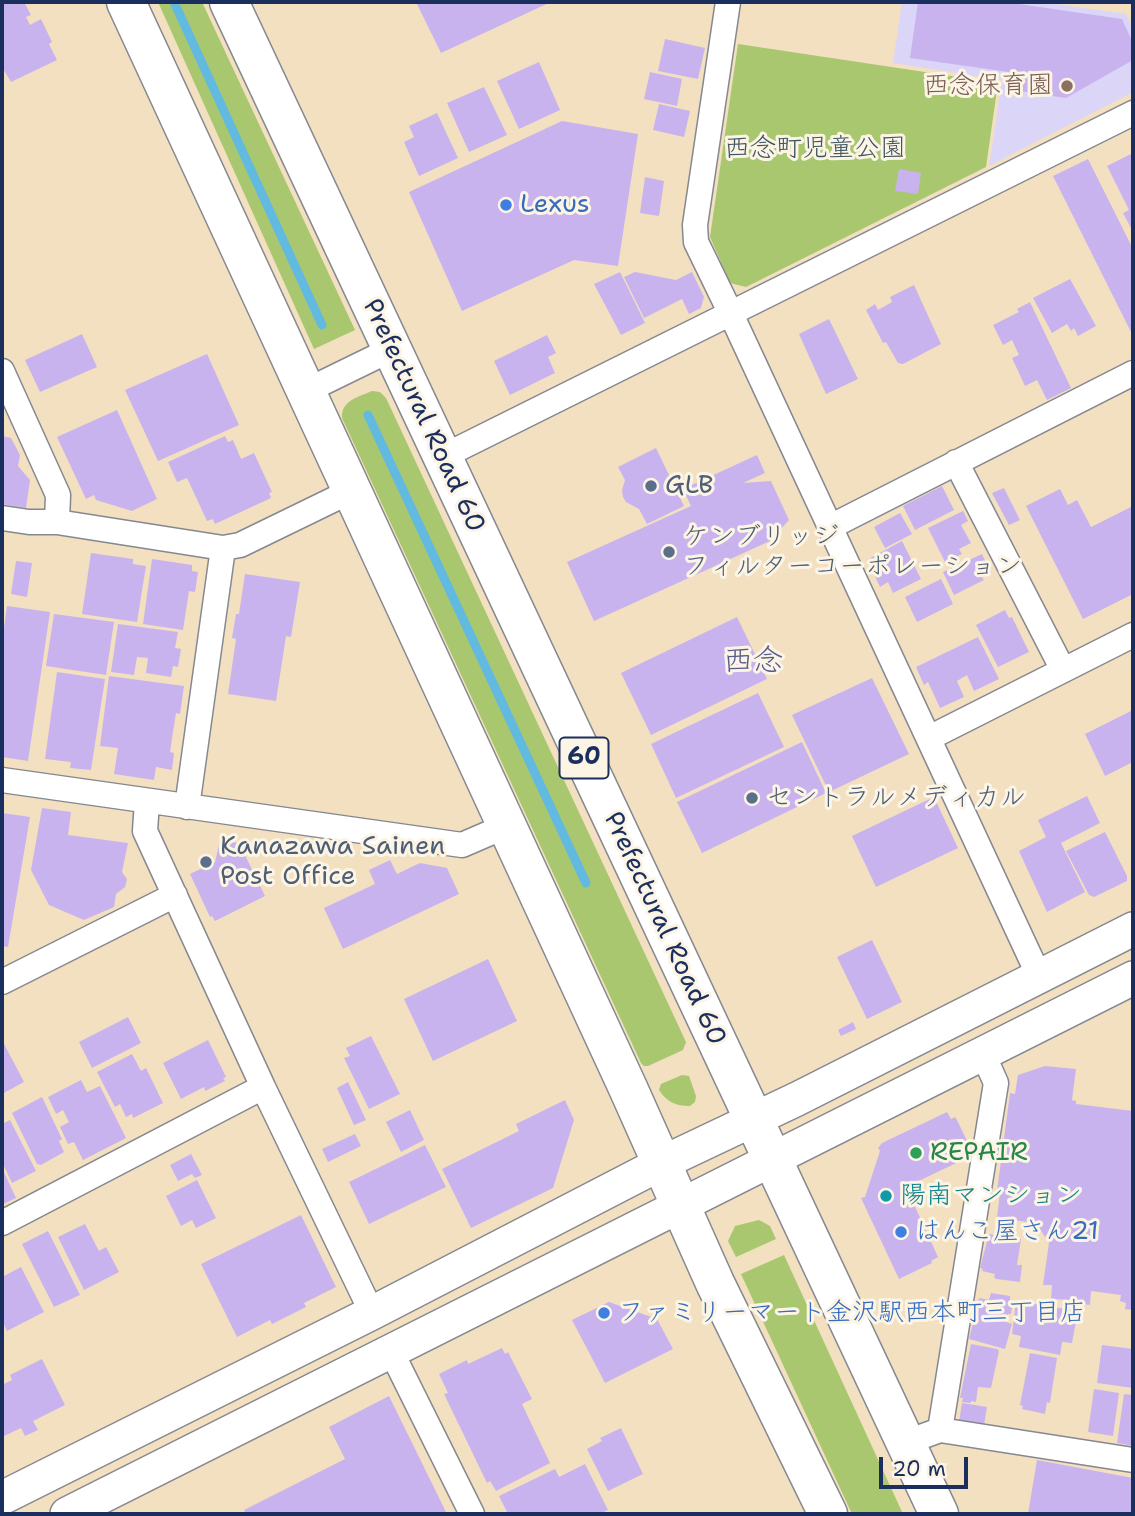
<!DOCTYPE html>
<html>
<head>
<meta charset="utf-8">
<style>
	body { margin:0 }
	#map { position:relative; width:1135px; height:1516px; overflow:hidden; background:#f2e0c1; font-family:"Shantell Sans",sans-serif }
	canvas { display:block }
	.frame { position:absolute; inset:0; border:4px solid #1b2f5e; pointer-events:none }
	.scale { position:absolute; left:879px; top:1457px; width:89px; height:32px; box-sizing:border-box; border:4px solid #1b2f5e; border-top:0; padding-left:9px; font-size:21px; line-height:24px; white-space:nowrap; color:#1b2f5e; -webkit-text-stroke:5px #fcf5e5; paint-order:stroke }
</style>
</head>
<body>
<div id="map">
<canvas width="1135" height="1516"></canvas>
<div class="frame"></div>
<div class="scale">20 m</div>
</div>
<script>
const ctx = document.querySelector('canvas').getContext('2d');
ctx.lineJoin = 'round';
function paint(path, color) { ctx.fillStyle = color; ctx.fill(path, 'evenodd'); }
function trace(path, color, width, dash) { ctx.strokeStyle = color; ctx.lineWidth = width; ctx.lineCap = dash ? 'butt' : 'round'; ctx.setLineDash(dash || []); ctx.stroke(path); }
function drawText(font, color, halo, rows, align = 'center') {
  ctx.font = font + ' "Shantell Sans","Klee One",sans-serif'; ctx.lineWidth = 6; ctx.setLineDash([]); ctx.textBaseline = 'middle'; ctx.strokeStyle = halo; ctx.fillStyle = color; for (const [text, x, y, turn = 0] of rows) {
    ctx.save(); ctx.translate(x, y); ctx.rotate((+turn || 0) * Math.PI / 180); ctx.textAlign = isNaN(turn) ? turn : align; if (halo) ctx.strokeText(text, 0, 0); ctx.fillText(text, 0, 0); ctx.restore();
  }
}
const built = new Path2D(`
	M902 2H1043L1126 14 1133 27V92L989 166 1002 80 893 63Z`);
const green = new Path2D(`
	M158 2H202L355 330 314 349Z
	M738 44 998 83 986 167 746 287 730 283 710 237Z
	M372 391 380 392 386 398 686 1042 683 1050 648 1066H644L641 1063 342 418C341 400 359 397 372 391Z
	M682 1075 689 1076 696 1096 695 1102 690 1106C675 1106 667 1102 659 1090L661 1084Z
	M759 1220 770 1226 776 1239 736 1257 728 1241 735 1226Z
	M784 1255 903 1514H852L741 1274Z`);
const stream = new Path2D(`
	M174 2 322 325
	M368 415 586 883`);
const building = new Path2D(`
	M2 2H24L31 15 26 17 30 25 41 19 52 42 49 44 57 60 11 82 2 67Z
	M416 2H551L441 53Z
	M918 2H1005L1122 19 1133 43V60L1066 98 1006 89 1009 72 910 58Z
	M665 39 705 48 698 79 658 71Z
	M539 62 560 110 519 129 497 81Z
	M650 72 682 79 677 106 644 99Z
	M484 87 507 135 469 152 447 103Z
	M659 104 690 111 684 137 653 130Z
	M437 113 458 158 419 176 404 142 414 137 409 126Z
	M562 121 638 134 618 266 574 260 462 311 409 192Z
	M1133 153V232L1123 213 1129 210 1107 166Z
	M1088 159 1133 249V336L1053 176Z
	M899 169 921 173 918 194 895 191Z
	M645 177 664 181 659 216 640 213Z
	M620 272 645 323 621 335 594 284Z
	M635 272 676 280 692 272 704 297 701 308 689 314 682 299 644 318 624 277Z
	M1070 279 1096 326 1078 336 1074 328 1071 331 1067 324 1052 333 1033 298Z
	M914 285 941 344 903 364 898 363 886 342 883 343 866 310 875 304 878 310 892 302 890 297Z
	M1030 302 1071 388 1047 400 1037 380 1025 386 1012 358 1019 355 1012 340 1003 345 993 325 1019 312 1017 309Z
	M829 319 858 379 826 394 799 334Z
	M82 334 97 367 40 392 25 360Z
	M547 335 556 353 548 357 555 373 510 395 494 361Z
	M207 354 239 425 158 461 125 390Z
	M117 410 157 499 132 511 96 500 94 495 86 499 57 437Z
	M2 436 11 438 20 455 18 466 30 480 26 508 2 504Z
	M225 436 228 442 233 440 241 459 254 453 272 492 269 493 271 498 215 524 213 519 207 521 187 478 177 482 168 462Z
	M656 448 684 506 647 524 639 509 626 502 623 497 622 490 625 480 618 467Z
	M757 455 765 473 743 483 771 481 789 520 770 541 594 621 567 562 691 506 683 489Z
	M942 486 954 510 915 530 903 506Z
	M1004 488 1020 520 1009 525 992 493Z
	M1060 489 1068 505 1077 500 1091 527 1133 506V594L1083 619 1026 506Z
	M963 511 968 521 961 525 971 543 959 549 962 554 945 562 928 528Z
	M900 513 912 534 885 548 874 527Z
	M902 541 921 579 893 593 888 582 880 587 867 560Z
	M91 553 133 559V564L146 566 137 622 82 614Z
	M982 554 991 573 982 578 984 580 954 595 943 572Z
	M152 559 192 565V571L198 572 195 592 189 591 183 630 143 624Z
	M16 561 32 563 27 597 11 594Z
	M245 574 300 582 291 637 286 636 276 701 228 694 236 639 232 638 236 614H239Z
	M941 579 953 604 917 622 905 597Z
	M7 606 50 612 28 761 2 757V643Z
	M1005 610 1009 618 1012 617 1029 652 998 667 976 625Z
	M54 614 114 622 106 675 46 666Z
	M737 617 767 679 651 735 621 673Z
	M118 624 178 632 175 648 181 649 178 667 173 666 171 677 146 673 148 658 137 657 134 675 111 672Z
	M978 637 999 679 974 691 967 675 957 681 964 697 940 708 928 682 924 685 916 667Z
	M57 672 105 679 91 770 70 768 71 762 45 759Z
	M109 676 184 686 180 714 176 713 173 732 170 752 174 753 172 770 156 767 154 780 114 774 118 748 100 746Z
	M872 678 909 754 829 792 792 715Z
	M758 693 784 747 676 798 651 744Z
	M1133 710V762L1105 776 1085 734Z
	M802 742 826 793 702 853 677 802Z
	M1087 796 1100 823 1061 843 1085 892 1047 912 1019 851 1046 837 1038 820Z
	M934 797 958 848 876 887 852 836Z
	M42 808 71 812 68 835 128 843 122 872 127 879 125 887 116 894 114 907 84 920 49 905 31 870Z
	M2 813 30 817 8 947 2 946Z
	M1105 832 1127 876V881L1094 897 1089 895 1066 851Z
	M220 841 239 843 265 896 215 921 212 916 210 917 190 874 215 862Z
	M390 860 397 874 420 863 447 868 459 894 343 949 324 908 375 884 369 870Z
	M872 940 902 1002 867 1019 837 957Z
	M488 959 517 1021 433 1061 404 999Z
	M128 1017 141 1043 92 1068 79 1042Z
	M853 1022 856 1029 841 1036 838 1030Z
	M371 1036 400 1094 369 1109 344 1058 350 1056 346 1048Z
	M2 1040 24 1082 2 1094Z
	M208 1040 226 1077 223 1078 225 1081 205 1091 204 1087 181 1099 163 1063Z
	M132 1054 141 1071 146 1068 163 1103 133 1118 132 1114 126 1117 120 1104 115 1107 97 1072Z
	M1045 1066 1076 1069 1072 1100 1076 1101V1104L1133 1111V1310L1125 1309 1126 1303 1120 1301 1121 1295 1091 1291 1090 1305 1075 1303V1300L1051 1299 1052 1285H1043L1049 1243 1036 1223 997 1218 1000 1192 997 1191 1010 1093 1015 1094 1018 1075Z
	M81 1080 87 1092 100 1086 126 1138 83 1160 74 1142 68 1144 60 1127 69 1122 63 1110 56 1114 48 1097Z
	M348 1082 366 1120 354 1125 337 1088Z
	M42 1097 62 1139 59 1141 64 1152 41 1165 37 1164 12 1113Z
	M565 1100 574 1120 553 1188 471 1228 442 1169 519 1131 516 1124Z
	M410 1110 424 1140 401 1152 386 1122Z
	M947 1112 951 1119 955 1117 957 1120 970 1147 966 1151 969 1157 906 1187 938 1257 931 1261 932 1263 899 1279 861 1198 865 1197 880 1151 878 1148 882 1143Z
	M10 1120 36 1171 12 1183 2 1162V1124Z
	M355 1134 361 1146 328 1162 322 1149Z
	M425 1145 446 1187 369 1224 349 1182Z
	M191 1154 202 1175 195 1178 192 1174 178 1181 170 1165Z
	M2 1168 16 1198 3 1204 2 1201Z
	M197 1180 216 1218 196 1228 192 1220 181 1226 166 1196Z
	M301 1215 336 1287 304 1303 306 1307 272 1324 270 1320 237 1337 201 1264Z
	M85 1224 99 1251 106 1247 119 1272 84 1290 58 1237Z
	M48 1231 80 1295 54 1307 22 1244Z
	M989 1234 1021 1239 1017 1265H1022L1020 1282 996 1279 994 1277 995 1274 982 1271 983 1269 980 1268Z
	M21 1267 44 1312 7 1331 2 1320V1277Z
	M991 1293 1010 1296V1301L1013 1302 1011 1314H1008L1006 1322 1012 1324 1005 1349 969 1339 979 1298 989 1300Z
	M1016 1301 1078 1311 1072 1343 1062 1342 1060 1355 1019 1347 1021 1336 1012 1334Z
	M609 1302 657 1319 673 1349 605 1383 572 1320Z
	M971 1344 997 1349 999 1351 991 1388 978 1387 976 1402 971 1401V1403L962 1402 963 1398H960Z
	M1102 1345 1133 1349V1388L1097 1383Z
	M502 1348 505 1354 508 1352 532 1399 522 1404 550 1463 496 1491 490 1481 487 1483 444 1394 448 1393 439 1374 467 1360 468 1364Z
	M1030 1353 1057 1358 1050 1403 1047 1402 1045 1414 1022 1409 1023 1406 1020 1405Z
	M42 1359 65 1405 33 1421 38 1430 25 1436 21 1428 2 1437V1385L12 1380 10 1375Z
	M1094 1389 1119 1393 1113 1436 1088 1432Z
	M1124 1394 1133 1395V1446L1117 1443Z
	M389 1396 447 1514H246L244 1510 345 1459 329 1427Z
	M962 1403 987 1407 984 1425 959 1422Z
	M621 1428 643 1474 608 1491 587 1449 602 1441 600 1438Z
	M1037 1460 1133 1478V1514H1028Z
	M585 1464 608 1510 599 1514H508L499 1496 555 1469 559 1477Z`);
const street = new Path2D(`
	M728 2 695 225 696 242 731 314 1039 976
	M2 371 58 495 57 522 223 548 240 545 351 491
	M306 391 392 349
	M442 457 1133 113
	M956 462 1063 670
	M2 518 29 522H57
	M830 527 1133 373
	M929 738 1133 635
	M2 780 462 845 506 826
	M147 801 145 831 263 1087
	M187 807 223 548
	M2 982 175 895
	M2 1223 263 1087 372 1313
	M391 1351 472 1514
	M940 1430 1133 1460
	M904 1443 940 1430 996 1083 983 1054`);
const secondary = new Path2D(`
	M2 1498 372 1313 662 1163 797 1099 1133 929
	M67 1514 1133 978`);
const primary = new Path2D(`
	M126 2 628 1088 715 1283 828 1514
	M229 2 939 1514`);
const markers = [
	[1067,86,7,"#8d6e63"],
	[506,205,7,"#3f7fe0"],
	[651,486,7,"#5c6f8a"],
	[669,552,7,"#5c6f8a"],
	[752,798,7,"#5c6f8a"],
	[206,862,7,"#5c6f8a"],
	[916,1153,7,"#2e9e5b"],
	[886,1196,7,"#0f9aa8"],
	[901,1232,7,"#3f7fe0"],
	[604,1313,7,"#3f7fe0"]
];
const shields = [
	[584,758,49]
];
const shieldNames = [
	["60",584,758]
];
const educationNames = [
	["西念保育園",1053,86]
];
const parkNames = [
	["西念町児童公園",815,149]
];
const shopNames = [
	["Lexus",520,205],
	["はんこ屋さん21",915,1232],
	["ファミリーマート金沢駅西本町三丁目店",618,1313]
];
const streetNames = [
	["Prefectural Road 60",423,416,65],
	["Prefectural Road 60",664,929,65]
];
const serviceNames = [
	["GLB",665,486],
	["ケンブリッジ",683,537],
	["フィルターコーポレーション",683,567],
	["セントラルメディカル",766,798],
	["Kanazawa Sainen",220,847],
	["Post Office",220,877]
];
const leisureNames = [
	["REPAIR",930,1153]
];
const cultureNames = [
	["陽南マンション",900,1196]
];
const quarterNames = [
	["西念",753,662]
];
paint(built, '#dbd6f7');
paint(green, '#a8c76f');
trace(stream, '#63bae0', 9);
paint(building, '#c9b3ee');
trace(street, '#868890', 27);
trace(secondary, '#868890', 36);
trace(primary, '#868890', 41);
trace(street, '#fff', 24);
trace(secondary, '#fff', 33);
trace(primary, '#fff', 38);
for (const [x, y, r, color] of markers) { const dot = new Path2D(); dot.arc(x, y, r, 0, 2 * Math.PI); ctx.fillStyle = color; ctx.fill(dot); trace(dot, '#fcf5e5', 2.5); }
for (const [x, y, w] of shields) { const box = new Path2D(); box.roundRect(x - w / 2, y - 20.5, w, 41, 5); ctx.fillStyle = '#fcf5e5'; ctx.fill(box); trace(box, '#1b2f5e', 2); }
drawText('bold 24px', '#1b2f5e', null, shieldNames);
drawText('26px', '#785e54', '#fcf5e5', educationNames, 'right');
drawText('26px', '#3e5562', '#fcf5e5', parkNames);
drawText('26px', '#366cbe', '#fcf5e5', shopNames, 'left');
drawText('26px', '#1b2f5e', '#fcf5e5', streetNames);
drawText('26px', '#4e5e75', '#fcf5e5', serviceNames, 'left');
drawText('26px', '#27864d', '#fcf5e5', leisureNames, 'left');
drawText('26px', '#0d838f', '#fcf5e5', cultureNames, 'left');
drawText('30px', '#585d90', '#fcf5e5', quarterNames);
</script>
</body>
</html>
